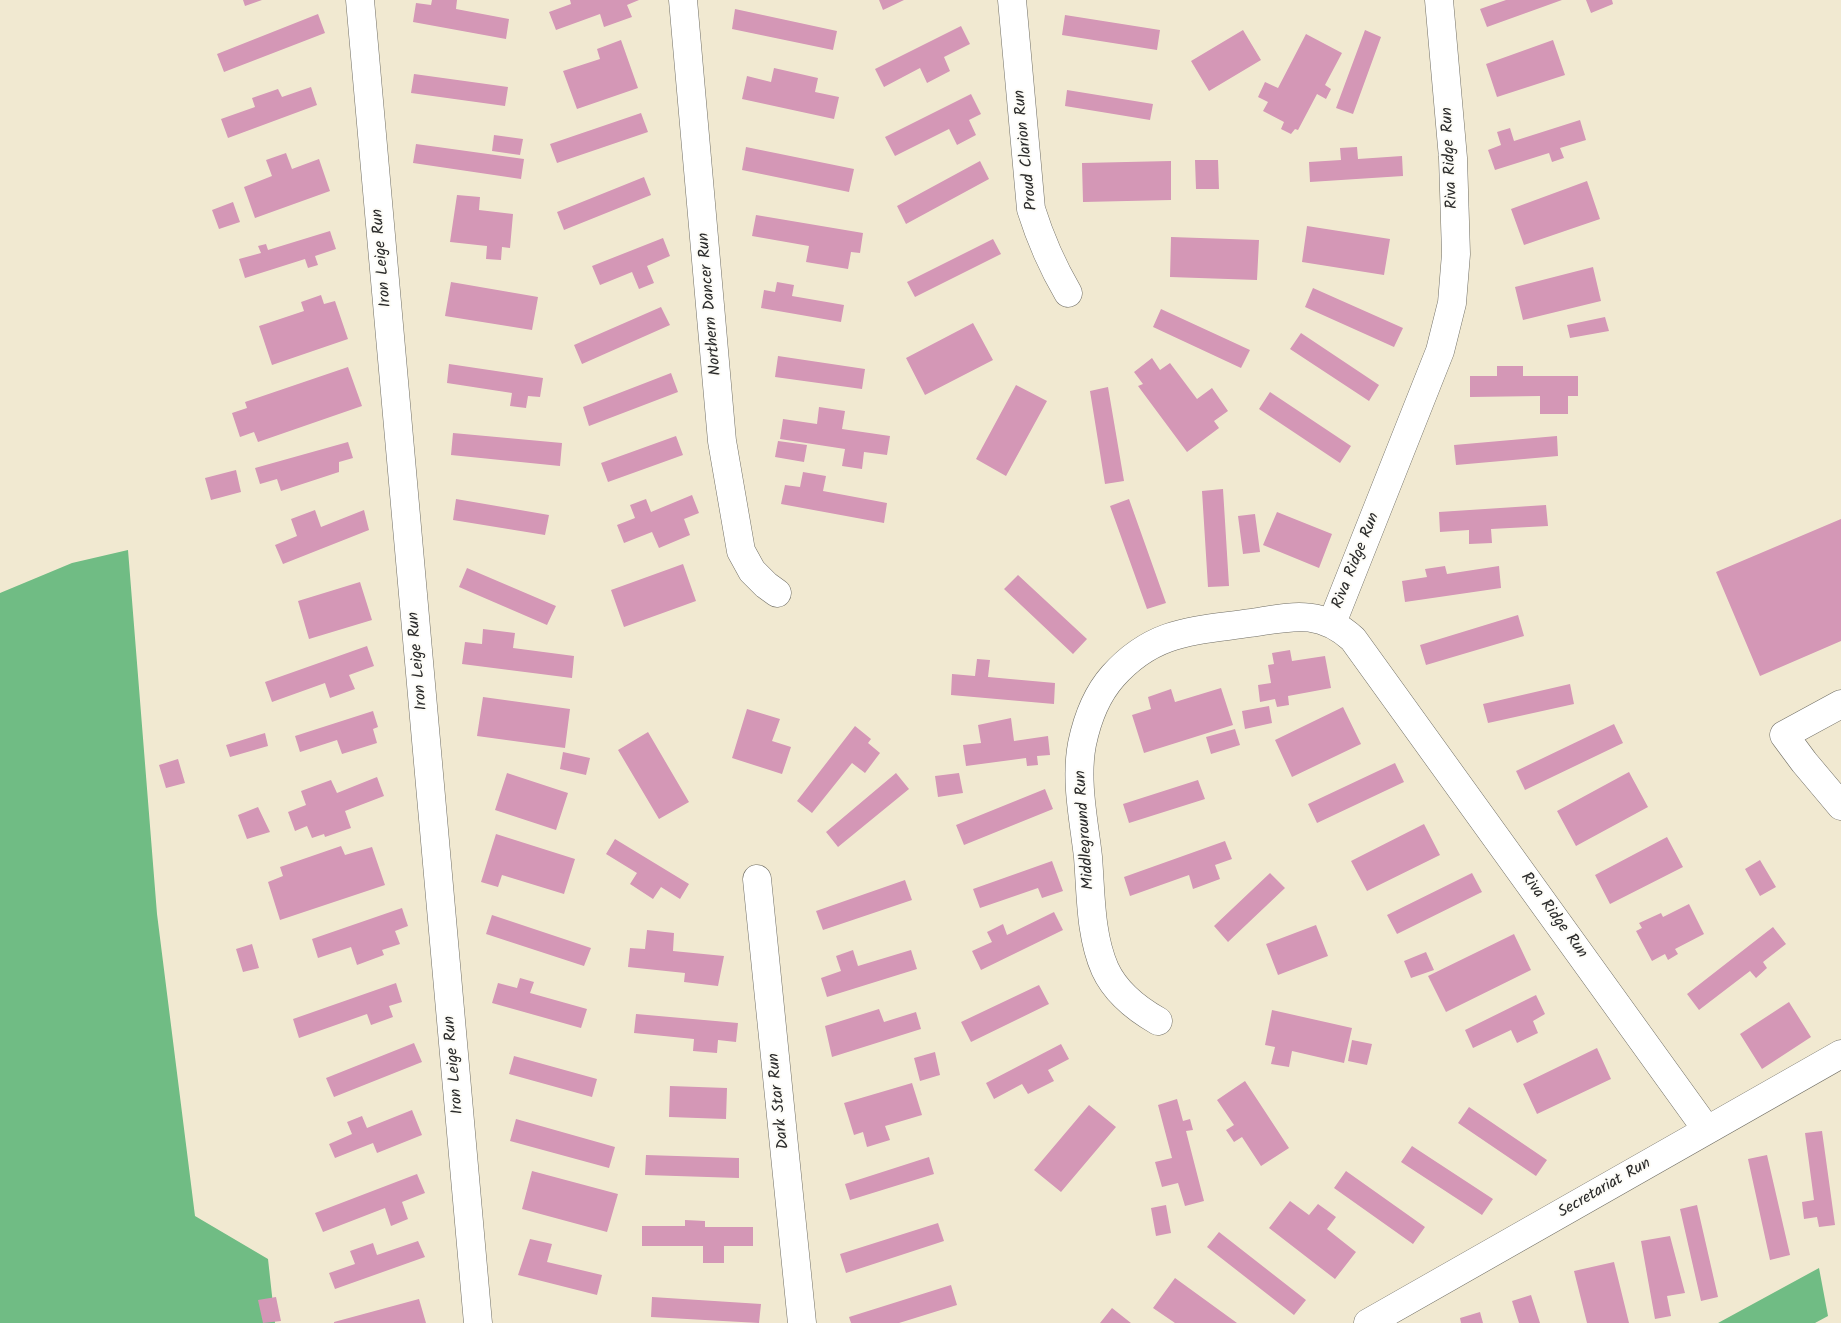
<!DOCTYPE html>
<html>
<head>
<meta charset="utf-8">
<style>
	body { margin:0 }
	canvas { display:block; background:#f1e9d1 }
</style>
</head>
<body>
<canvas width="1841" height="1323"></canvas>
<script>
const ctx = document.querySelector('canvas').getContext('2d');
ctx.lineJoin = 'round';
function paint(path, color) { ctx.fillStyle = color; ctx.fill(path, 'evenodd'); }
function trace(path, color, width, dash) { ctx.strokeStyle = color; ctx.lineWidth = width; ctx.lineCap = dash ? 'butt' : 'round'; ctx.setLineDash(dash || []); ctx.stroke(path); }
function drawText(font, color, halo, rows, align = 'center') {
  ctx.font = font + ' Kalam,sans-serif'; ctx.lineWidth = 4; ctx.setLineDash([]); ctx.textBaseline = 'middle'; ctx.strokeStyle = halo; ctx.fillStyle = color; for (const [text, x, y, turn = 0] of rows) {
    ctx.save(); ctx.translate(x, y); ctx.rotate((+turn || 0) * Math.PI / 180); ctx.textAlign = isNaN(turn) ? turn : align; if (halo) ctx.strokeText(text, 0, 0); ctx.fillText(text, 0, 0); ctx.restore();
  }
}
const forest = new Path2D(`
	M128 550 157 914 195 1216 268 1259 275 1323H0V593L72 563Z
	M1819 1268 1828 1316 1815 1323H1718Z`);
const building = new Path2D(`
	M243 0H262L245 6Z
	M432 0H457L456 9 509 19 506 39 413 22 416 3 431 5Z
	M570 0H639L627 5 632 17 604 27 600 14 556 30 549 12 571 4Z
	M879 0H904L883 10Z
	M1506 0H1562L1487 27 1480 9Z
	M1586 0H1612L1613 4 1591 13Z
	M735 9 837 31 833 50 732 29Z
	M318 14 325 33 224 72 217 54Z
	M1065 15 1160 30 1157 50 1062 35Z
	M961 26 970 44 944 57 950 71 927 83 920 68 884 87 875 69Z
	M1243 30 1261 60 1209 91 1191 61Z
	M1365 30 1381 37 1353 114 1336 108Z
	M1306 34 1342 53 1325 85 1331 89 1326 99 1317 94 1298 130 1295 129 1291 134 1281 129 1284 122 1263 111 1268 102 1258 97 1265 82 1278 88Z
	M621 40 638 88 577 109 563 71 600 59 597 49Z
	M1553 40 1565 75 1497 97 1486 64Z
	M774 68 818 78 815 92 839 97 834 119 742 99 747 76 771 82Z
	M414 74 508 87 505 106 411 93Z
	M311 87 317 105 228 138 221 119 255 107 252 98 278 89 282 97Z
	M1067 90 1153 104 1150 120 1065 106Z
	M971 94 981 114 969 120 976 135 957 145 949 129 895 156 885 137Z
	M641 113 648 132 557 163 550 144Z
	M1580 120 1586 140 1560 148 1564 158 1552 162 1549 153 1495 170 1488 150 1501 145 1497 132 1510 128 1514 141Z
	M494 135 523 139 520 155 492 151Z
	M416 144 524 159 521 179 413 163Z
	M746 147 854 169 849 192 742 170Z
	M1357 147 1358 159 1402 156 1403 176 1310 182 1309 162 1341 160 1340 148Z
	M286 153 292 169 319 159 330 191 255 218 244 187 272 176 266 160Z
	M1195 160H1218L1219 189H1196Z
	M980 161 989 179 906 224 897 206Z
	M1171 161V200L1083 202 1082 163Z
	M644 177 651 195 564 230 557 212Z
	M1587 181 1600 219 1524 245 1511 209Z
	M457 195 480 197 479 210 513 214 510 248 502 247 501 260 486 259 487 246 450 242Z
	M233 202 240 222 219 229 212 210Z
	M756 215 863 233 860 253 851 252 848 269 806 262 809 246 752 236Z
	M1307 226 1390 239 1384 275 1302 262Z
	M330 231 336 249 315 256 318 265 308 268 305 259 245 278 239 259 261 253 258 246 266 244 268 250Z
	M1171 237 1259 240 1257 280 1170 277Z
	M663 238 670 256 647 266 654 283 639 289 632 272 600 285 592 266Z
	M993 239 1001 254 915 297 907 282Z
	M1593 267 1601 301 1523 320 1515 287Z
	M451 282 538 297 532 330 445 316Z
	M777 282 794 285 792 296 844 305 841 322 761 308 764 290 775 292Z
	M1313 288 1403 328 1394 347 1305 307Z
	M321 295 324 304 335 301 348 339 272 365 259 326 304 311 301 302Z
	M661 307 670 325 582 364 574 345Z
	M1161 309 1250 350 1241 368 1153 327Z
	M1605 317 1609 331 1570 338 1567 325Z
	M973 323 993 360 925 395 906 358Z
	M1301 333 1379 385 1369 401 1290 349Z
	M778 356 865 369 862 389 775 377Z
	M1152 358 1160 370 1170 363 1197 399 1212 388 1228 411 1214 421 1219 428 1187 452 1138 386 1143 384 1134 372Z
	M449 364 543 378 540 397 528 396 526 408 510 406 512 393 447 383Z
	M1497 366H1523V376H1578V396H1568V414H1540V396L1470 397V376H1497Z
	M348 367 362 406 258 442 254 432 240 437 232 413 247 408 245 402Z
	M671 373 678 392 589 426 583 407Z
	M1016 385 1047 401 1006 476 976 459Z
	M1108 387 1124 481 1105 484 1090 391Z
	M1270 392 1351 446 1340 463 1259 409Z
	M819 407 845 411 842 429 890 436 887 455 864 452 862 469 842 466 845 449 780 439 783 419 817 424Z
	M453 433 562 443 560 466 451 455Z
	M676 436 683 455 608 482 601 463Z
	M1557 436 1558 456 1456 465 1454 445Z
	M778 441 807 445 804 462 775 457Z
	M348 442 353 458 339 462V472L281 491 277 479 260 484 255 468Z
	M236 470 241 492 211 500 205 478Z
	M803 472 826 476 823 491 887 503 884 523 781 504 785 485 800 487Z
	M1223 489 1229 586 1208 587 1202 491Z
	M692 495 699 513 684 519 690 535 659 548 652 532 624 543 617 525 635 518 630 505 646 499 651 512Z
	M456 499 549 515 545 535 453 520Z
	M1129 499 1166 603 1147 609 1110 506Z
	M1546 505 1548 526 1491 529 1492 543 1469 544V530L1440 532 1439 512Z
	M315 510 321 527 364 510 369 530 283 564 275 545 297 536 291 519Z
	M1277 512 1332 534 1319 568 1263 545Z
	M1255 514 1260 552 1243 554 1238 516Z
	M1841 519V641L1760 676 1716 572Z
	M683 564 696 601 624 627 611 590Z
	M1445 566 1447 574 1499 566 1501 588 1405 602 1402 581 1427 577 1425 569Z
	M467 568 556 606 547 625 459 587Z
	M1018 575 1087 639 1073 654 1004 589Z
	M360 582 372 620 309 639 298 601Z
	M1518 615 1524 636 1426 665 1420 645Z
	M483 629 515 633 513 648 574 656 572 678 462 664 465 642 482 644Z
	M367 646 374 666 349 675 355 689 330 698 325 683 272 702 265 682Z
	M1290 650 1292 661 1325 656 1331 688 1288 696 1289 705 1277 707 1275 699 1260 702 1258 685 1271 683 1268 665 1274 664 1272 653Z
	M977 659 990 660 988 677 1055 683 1054 704 951 695 952 674 975 676Z
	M1570 684 1574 704 1488 723 1483 704Z
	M1221 688 1233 725 1144 753 1132 715 1151 709 1148 697 1171 689 1175 702Z
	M483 697 570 709 565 748 477 736Z
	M1269 706 1272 723 1245 729 1242 711Z
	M1343 707 1361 744 1292 777 1275 740Z
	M747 709 780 719 772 741 791 747 782 774 732 758Z
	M373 711 378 727 373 729 377 743 342 754 337 740 300 752 295 736Z
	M1011 718 1014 741 1048 736 1050 755 1037 756 1038 765 1027 766 1026 758 966 766 963 745 981 743 978 725Z
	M1614 724 1623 743 1525 790 1516 771Z
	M855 726 871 739 868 743 880 753 865 773 852 763 812 813 797 801Z
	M1235 729 1240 745 1211 754 1206 737Z
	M648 732 689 802 659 819 618 750Z
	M265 733 268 746 230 757 226 745Z
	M563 752 590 758 586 775 560 769Z
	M178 759 185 783 166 788 159 765Z
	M1395 763 1404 782 1317 823 1308 804Z
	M1629 772 1648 807 1576 846 1557 811Z
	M507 773 568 793 556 830 495 810Z
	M896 773 909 789 838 847 826 832Z
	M959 773 963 793 938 797 935 776Z
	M377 777 384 796 345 811 351 828 325 837 324 834 312 838 307 826 295 831 288 812 306 805 301 791 331 780 337 793Z
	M1198 780 1205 799 1129 823 1123 804Z
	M1045 789 1053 809 964 845 956 825Z
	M258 807 270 832 247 839 238 815Z
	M1424 824 1440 855 1367 891 1351 861Z
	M496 834 575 859 564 894 502 875 498 887 481 882Z
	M1667 837 1683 867 1610 904 1595 875Z
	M615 839 689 884 680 899 661 887 653 899 630 884 637 873 606 854Z
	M1225 841 1232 859 1215 865 1220 879 1193 889 1189 875 1130 896 1124 877Z
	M341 846 345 855 372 847 385 885 280 920 268 882 283 876 280 867Z
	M1760 860 1776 887 1760 896 1745 869Z
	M1052 861 1063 891 1042 898 1038 888 980 908 973 889Z
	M1270 873 1285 888 1228 942 1214 926Z
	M1472 873 1482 892 1397 934 1387 915Z
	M905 880 912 900 823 930 816 911Z
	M1689 904 1704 934 1675 949 1678 954 1668 960 1665 954 1652 961 1636 931 1642 928 1639 923 1661 913 1663 917Z
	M402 908 408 926 395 931 400 944 382 950 384 955 357 965 351 947 318 958 312 939Z
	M1054 912 1063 930 981 970 972 951 992 942 987 932 1003 924 1007 935Z
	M492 915 591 948 584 966 486 934Z
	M1316 925 1328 956 1278 975 1266 944Z
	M1773 927 1786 944 1763 962 1767 968 1756 978 1750 971 1699 1010 1687 994Z
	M647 930 674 933 673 951 724 956 718 986 684 982 685 973 628 967 630 948 645 949Z
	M1514 934 1531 970 1446 1012 1428 976Z
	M252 944 259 968 243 972 236 949Z
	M853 950 858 966 911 950 917 969 827 997 821 978 841 971 836 956Z
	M1426 952 1434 970 1411 978 1404 961Z
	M520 978 534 982 530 993 587 1009 581 1028 492 1003 498 983 517 988Z
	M396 983 402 1002 389 1006 393 1017 371 1025 367 1014 299 1038 293 1019Z
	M1039 985 1049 1004 971 1042 961 1022Z
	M1536 995 1545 1014 1533 1021 1538 1033 1517 1043 1511 1030 1473 1048 1465 1030Z
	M1789 1002 1811 1037 1762 1069 1740 1034Z
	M879 1009 884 1022 916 1012 921 1029 832 1057 825 1026Z
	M1272 1010 1352 1028 1344 1063 1292 1051 1289 1067 1271 1064 1275 1047 1265 1045Z
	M636 1014 738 1023 736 1042 718 1040 717 1053 693 1051 694 1039 634 1033Z
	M1352 1040 1372 1044 1367 1065 1348 1061Z
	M414 1043 422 1062 334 1097 326 1078Z
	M1061 1044 1069 1059 1048 1070 1054 1081 1028 1094 1022 1084 994 1099 986 1083Z
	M1597 1048 1611 1079 1537 1114 1523 1084Z
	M935 1052 940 1075 920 1081 914 1058Z
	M514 1056 597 1079 592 1097 509 1074Z
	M1245 1081 1289 1148 1261 1166 1242 1137 1234 1142 1226 1130 1234 1125 1217 1100Z
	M912 1083 922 1115 885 1126 890 1140 867 1147 863 1132 854 1135 844 1103Z
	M670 1086 727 1088 726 1119 669 1117Z
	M1177 1099 1183 1121 1190 1119 1193 1130 1186 1131 1204 1201 1185 1206 1178 1183 1162 1187 1155 1162 1172 1158 1158 1105Z
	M1089 1105 1116 1127 1061 1192 1034 1170Z
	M1469 1107 1547 1160 1536 1176 1458 1123Z
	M412 1110 422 1135 377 1153 373 1143 335 1158 329 1144 352 1134 347 1122 362 1116 367 1128Z
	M516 1119 615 1147 609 1168 510 1141Z
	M1822 1131 1835 1225 1819 1227 1817 1217 1804 1219 1802 1202 1814 1200 1805 1133Z
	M1412 1146 1493 1199 1482 1215 1401 1162Z
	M646 1155 739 1158V1178L645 1175Z
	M1767 1155 1790 1255 1770 1260 1748 1159Z
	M929 1157 934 1174 850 1200 845 1184Z
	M532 1171 618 1194 607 1232 522 1209Z
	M1346 1171 1425 1227 1413 1244 1334 1188Z
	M417 1174 425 1193 402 1202 408 1219 391 1226 385 1208 323 1232 315 1213Z
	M1290 1201 1309 1215 1318 1204 1336 1217 1327 1229 1356 1252 1335 1279 1269 1228Z
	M1166 1205 1171 1233 1156 1236 1151 1208Z
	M1697 1205 1718 1297 1701 1301 1680 1209Z
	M685 1220 705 1221V1227H753V1246H724V1263H703V1246H642V1226H685Z
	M938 1223 944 1241 846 1273 840 1254Z
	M1219 1232 1306 1300 1294 1315 1207 1247Z
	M1670 1236 1685 1293 1667 1296 1671 1316 1655 1319 1641 1241Z
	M530 1239 552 1244 547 1262 602 1275 597 1295 518 1275Z
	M418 1241 425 1257 335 1289 329 1273 355 1264 350 1251 373 1243 377 1255Z
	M1614 1262 1629 1323H1587L1574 1271Z
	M1175 1278 1237 1323H1175L1153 1308Z
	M951 1285 957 1305 899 1323H851L849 1317Z
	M1531 1295 1540 1323H1519L1512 1301Z
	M276 1297 281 1321 263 1323 258 1300Z
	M652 1297 761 1304 759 1323 651 1317Z
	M419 1299 426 1323H334V1322Z
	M1112 1308 1131 1323H1100Z
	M1480 1312 1483 1323H1461L1460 1318Z`);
const minor = new Path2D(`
	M360 0 478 1323
	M683 0 722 441 741 551 752 571 766 585 777 593
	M1012 0 1031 209C1041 241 1051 264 1068 293
	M1332 623 1440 351 1452 303 1456 254 1453 158 1439 0
	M1841 704 1784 735 1804 762 1841 806
	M757 879 802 1323
	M1158 1021C1137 1009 1116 993 1105 969 1090 935 1091 894 1088 857 1084 821 1075 781 1082 744 1087 720 1097 694 1113 676 1154 630 1194 631 1250 623 1291 617 1319 608 1353 639L1707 1130
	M1368 1323 1841 1054`);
const streetNames = [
	["Proud Clarion Run",1027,150,-96],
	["Riva Ridge Run",1451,158,-93],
	["Iron Leige Run",383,258,-95],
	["Northern Dancer Run",711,304,-95],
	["Riva Ridge Run",1357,561,-68],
	["Iron Leige Run",419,661,-95],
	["Middleground Run",1086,830,-94],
	["Riva Ridge Run",1553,916,54],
	["Iron Leige Run",455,1065,-95],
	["Dark Star Run",780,1101,-96],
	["Secretariat Run",1605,1189,-30]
];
paint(forest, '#70bc84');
paint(building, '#d497b6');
trace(minor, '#706e65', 29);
trace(minor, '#fff', 28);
drawText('16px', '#2b2b2b', '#fdfcf7', streetNames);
</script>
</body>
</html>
